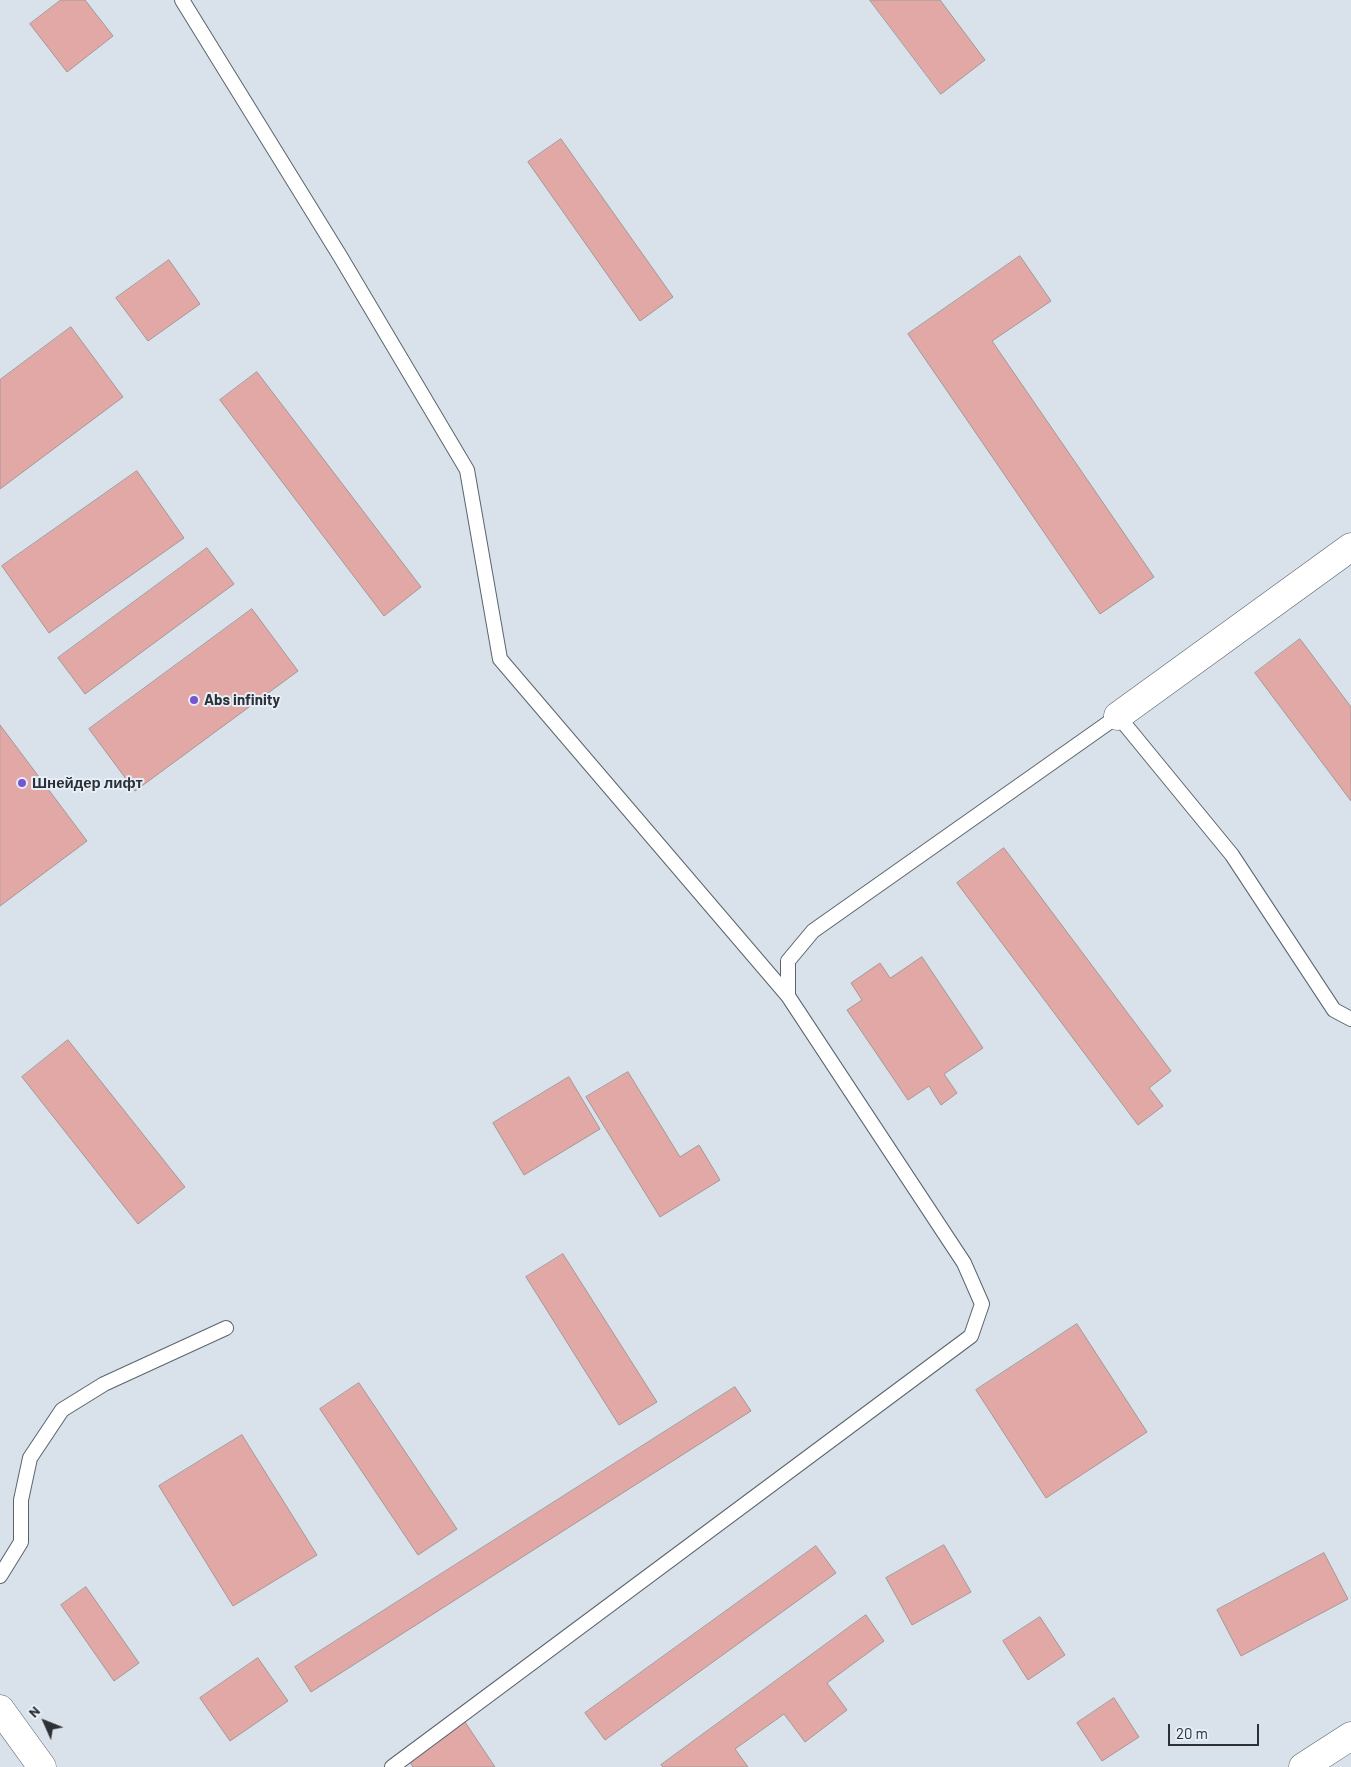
<!DOCTYPE html>
<html>
<head>
<meta charset="utf-8">
<style>
	body { margin:0 }
	#map { position:relative; width:1351px; height:1767px; overflow:hidden; background:#d9e1ea; font-family:Barlow,sans-serif }
	canvas { display:block }
	.north { position:absolute; left:20px; top:1697px; width:50px; height:50px; -webkit-text-stroke:4px #e6eef8; paint-order:stroke; rotate:314deg; font-size:14px; font-weight:700; line-height:20px; text-align:center; color:#2d3034 }
	.north::after { content:''; display:block; margin:auto; width:18px; height:22px; background:#2d3034; clip-path:polygon(50% 0,100% 100%,50% 72%,0 100%) }
	.scale { position:absolute; left:1168px; top:1724px; width:91px; height:22px; box-sizing:border-box; border:2px solid #2d3034; border-top:0; padding-left:6px; font-size:15px; line-height:18px; white-space:nowrap; color:#2d3034; -webkit-text-stroke:4px #e6eef8; paint-order:stroke }
</style>
</head>
<body>
<div id="map">
<canvas width="1351" height="1767"></canvas>
<div class="north">N</div>
<div class="scale">20 m</div>
</div>
<script>
const ctx = document.querySelector('canvas').getContext('2d');
ctx.lineJoin = 'round';
function paint(path, color) { ctx.fillStyle = color; ctx.fill(path, 'evenodd'); }
function trace(path, color, width, dash) { ctx.strokeStyle = color; ctx.lineWidth = width; ctx.lineCap = dash ? 'butt' : 'round'; ctx.setLineDash(dash || []); ctx.stroke(path); }
function drawText(font, color, halo, rows, align = 'center') {
  ctx.font = font + ' Barlow,sans-serif'; ctx.lineWidth = 4; ctx.setLineDash([]); ctx.textBaseline = 'middle'; ctx.strokeStyle = halo; ctx.fillStyle = color; for (const [text, x, y, turn = 0] of rows) {
    ctx.save(); ctx.translate(x, y); ctx.rotate((+turn || 0) * Math.PI / 180); ctx.textAlign = isNaN(turn) ? turn : align; if (halo) ctx.strokeText(text, 0, 0); ctx.fillText(text, 0, 0); ctx.restore();
  }
}
const building = new Path2D(`
	M61 0H85L113 36 67 72 30 24Z
	M870 0H940L985 60 941 94Z
	M561 139 673 297 640 321 528 162Z
	M1020 256 1051 301 992 341 1154 577 1100 614 908 334Z
	M169 260 200 304 148 341 116 298Z
	M71 327 123 397 0 489V380Z
	M257 372 421 587 384 616 220 400Z
	M137 471 184 538 49 633 2 566Z
	M207 548 234 584 85 694 58 658Z
	M252 609 298 671 135 791 89 729Z
	M1300 639 1351 707V801L1255 673Z
	M0 725 87 841 0 906Z
	M1004 848 1171 1071 1149 1088 1163 1106 1138 1125 957 883Z
	M922 957 983 1048 944 1074 957 1093 941 1105 929 1086 908 1100 847 1010 862 1000 851 983 880 963 890 978Z
	M68 1040 185 1187 138 1224 22 1077Z
	M628 1072 680 1157 699 1145 720 1180 660 1217 586 1097Z
	M569 1077 600 1129 524 1175 493 1123Z
	M563 1254 657 1402 619 1425 526 1277Z
	M1077 1324 1147 1432 1046 1498 976 1390Z
	M359 1383 457 1529 418 1555 320 1409Z
	M735 1387 751 1411 311 1692 295 1667Z
	M242 1435 317 1555 233 1606 159 1486Z
	M944 1545 971 1592 912 1625 886 1578Z
	M816 1546 836 1573 605 1740 585 1713Z
	M1324 1553 1348 1599 1241 1656 1217 1610Z
	M86 1587 139 1663 114 1681 61 1605Z
	M866 1615 884 1641 827 1683 847 1710 805 1742 784 1714 735 1749 748 1767H663L661 1765Z
	M1040 1617 1065 1655 1028 1680 1003 1641Z
	M258 1658 288 1701 230 1741 200 1698Z
	M1114 1698 1139 1737 1102 1761 1077 1723Z
	M465 1722 495 1767H413L408 1759Z`);
const service = new Path2D(`
	M182 0 340 256 467 470 500 659 788 996
	M0 1576 21 1542V1500L30 1458 62 1410 104 1384 226 1328
	M392 1767 971 1336 982 1304 964 1263 788 996V961L813 931 1118 716 1232 855 1334 1010 1351 1019`);
const minor = new Path2D(`
	M1118 716 1351 547`);
const secondary = new Path2D(`
	M0 1709 42 1767
	M1303 1767 1351 1736`);
const markers = [
	[194,700,5,"#7656d0"],
	[22,783,5,"#7656d0"]
];
const poiNames = [
	["Abs infinity",204,700],
	["Шнейдер лифт",32,783]
];
paint(building, '#e1a8a6');
trace(building, '#a49796', 1);
trace(service, '#5c646b', 16);
trace(minor, '#5c646b', 29);
trace(secondary, '#5c646b', 29);
trace(service, '#fff', 14);
trace(minor, '#fff', 28);
trace(secondary, '#fff', 28);
for (const [x, y, r, color] of markers) { const dot = new Path2D(); dot.arc(x, y, r, 0, 2 * Math.PI); ctx.fillStyle = color; ctx.fill(dot); trace(dot, '#e6eef8', 2); }
drawText('bold 15px', '#2d3034', '#e6eef8', poiNames, 'left');
</script>
</body>
</html>
